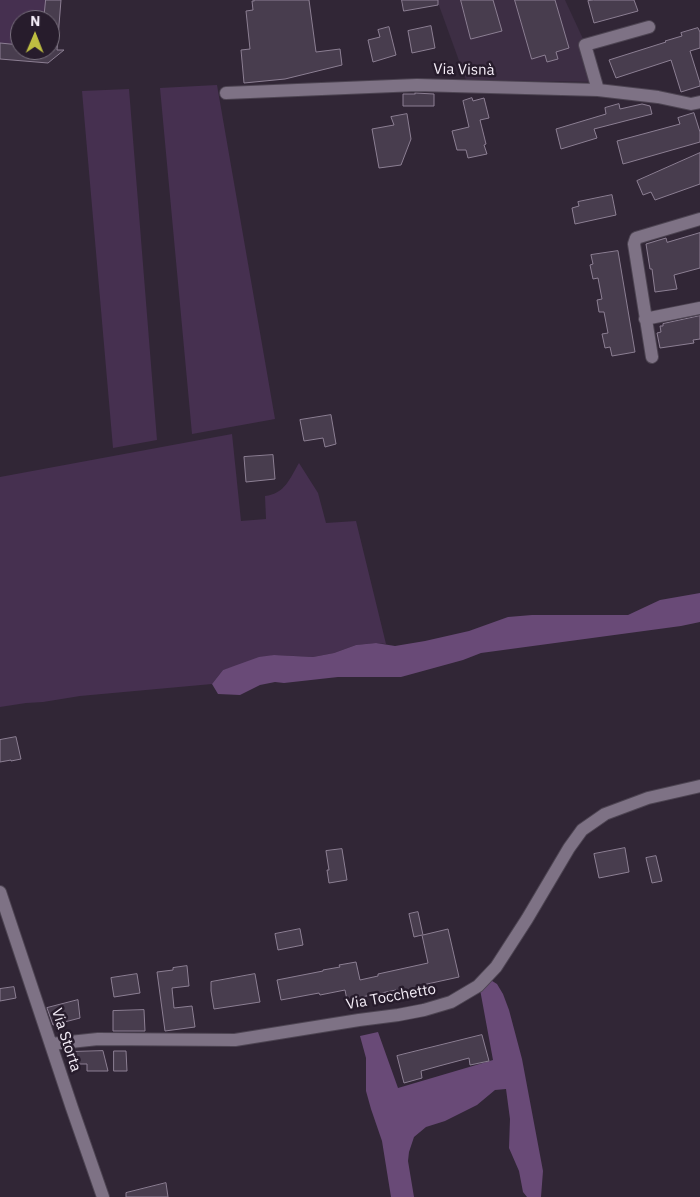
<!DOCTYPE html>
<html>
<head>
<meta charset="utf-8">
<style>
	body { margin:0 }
	#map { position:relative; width:700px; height:1197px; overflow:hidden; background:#312636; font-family:"IBM Plex Sans",sans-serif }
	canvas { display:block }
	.north { position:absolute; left:10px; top:10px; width:50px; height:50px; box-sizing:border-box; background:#271c2c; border:1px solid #79707e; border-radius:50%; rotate:1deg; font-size:14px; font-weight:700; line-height:20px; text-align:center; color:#f5eef8 }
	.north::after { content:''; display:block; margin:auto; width:18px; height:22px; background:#bfbe41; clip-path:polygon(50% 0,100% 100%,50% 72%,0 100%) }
</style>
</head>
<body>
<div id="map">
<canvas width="700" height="1197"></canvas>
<div class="north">N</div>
</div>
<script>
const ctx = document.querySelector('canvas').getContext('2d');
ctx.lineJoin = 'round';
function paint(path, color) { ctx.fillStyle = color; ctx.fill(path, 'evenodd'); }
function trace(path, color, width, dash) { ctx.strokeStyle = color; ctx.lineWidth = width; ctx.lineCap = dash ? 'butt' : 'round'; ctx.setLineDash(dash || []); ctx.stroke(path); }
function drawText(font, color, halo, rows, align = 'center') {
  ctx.font = font + ' "IBM Plex Sans",sans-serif'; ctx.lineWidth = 5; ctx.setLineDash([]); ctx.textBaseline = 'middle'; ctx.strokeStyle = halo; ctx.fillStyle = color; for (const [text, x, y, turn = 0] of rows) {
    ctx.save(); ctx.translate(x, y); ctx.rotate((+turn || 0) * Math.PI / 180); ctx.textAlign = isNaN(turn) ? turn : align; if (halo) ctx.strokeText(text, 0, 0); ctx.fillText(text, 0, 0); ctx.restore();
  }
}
const built = new Path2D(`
	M437 0H565L603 82 466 80Z`);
const green = new Path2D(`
	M0 0H61L56 56 0 59ZM20 20H50V50H20Z
	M217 85 275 419 192 434 160 88Z
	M129 89 157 440 113 448 82 91Z
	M232 434 241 521 266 519 265 496C285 494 290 478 299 463L318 493 326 523 356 521 386 644 376 643 356 645 334 653 313 657 274 655 223 670 212 684 80 696 43 702 26 703 0 707V477Z`);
const forest = new Path2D(`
	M700 593V622L681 626 481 653 463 660 401 677H338L284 683 275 682 260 685 240 695 218 694 212 684 223 670 259 657 274 655 313 657 334 653 356 645 376 643 395 646 425 641 469 631 508 617 532 615H628L660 600Z
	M489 979 497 984 503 994 509 1010 522 1059 543 1171 541 1197H527L523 1192 519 1171 509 1148 510 1119 506 1089 495 1090 477 1105 445 1121 426 1127 414 1137 409 1152 408 1161 414 1197H391L382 1141 371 1109 366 1091V1058L360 1036 378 1032 398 1088 493 1060 479 984Z`);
const building = new Path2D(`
	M46 0H61L57 50H64L48 63 0 59V43L20 45V50H50V20H44Z
	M254 0H309L316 52 340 49 342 65 285 79 244 83 241 50 250 49 246 11 253 10 252 1H254Z
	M402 0H438V5L404 11Z
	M461 0H493L502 31 471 39Z
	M515 0H555L569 48 556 52 558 59 547 62 545 55 532 59Z
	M594 0H634L638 11 594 23 588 1Z
	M431 26 435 48 412 53 408 31Z
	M389 27 396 55 373 62 368 40 380 37 378 30Z
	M698 28 700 32V48L690 51 700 83V86L681 92 671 60 616 78 609 60 666 42 665 41 682 36 681 33Z
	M415 93 434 94V106H403V94H415Z
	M472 98 473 101 484 98 489 118 480 120 486 144 484 145 487 154 468 158 466 150H457L452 131 469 127 463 101Z
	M619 104 620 109 642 104 650 106 652 114 594 129 597 138 561 149 556 129 606 114 605 108Z
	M694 113 700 132V142L623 164 617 141 680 124 678 118Z
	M407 114 411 139 401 165 379 168 372 129 394 125 391 117Z
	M700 153V184L655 200 651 192 643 195 637 181Z
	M612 195 616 215 575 224 572 208 579 206 578 202Z
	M700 233V268L674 275 677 289 655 292 652 269H650L646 244 666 238 667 242Z
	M618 251 635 352 612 356 610 347 605 348 602 334 608 333 604 312H599L597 300 602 299 598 278 593 279 590 265 593 264 591 255Z
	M700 316V339L693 340 694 343 660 348 657 333 661 332 660 326H663V324Z
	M331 415 336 444 325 447 323 438 304 441 300 420Z
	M273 455 275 479 246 482 244 457Z
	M16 737 21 759 11 761V760L0 762V740Z
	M625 848 629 872 599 878 594 854Z
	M342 849 347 880 329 883 327 870H329L326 851Z
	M656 856 662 881 652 883 646 858Z
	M418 912 423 935 448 929 459 977 418 986 419 989 397 994 396 990 347 1000 345 990 320 995 319 993 281 1000 277 980 323 971V970L340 967 339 965 356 962 360 980 378 976V974L428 963 422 935 414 937 409 914Z
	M300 929 303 945 278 950 275 934Z
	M187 966 189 986 172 988 174 1008 192 1006 195 1027 165 1031 157 972 173 970V968Z
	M137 974 140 993 114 997 111 978Z
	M255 974 260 1002 214 1009 211 991V982Z
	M14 987 16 998 0 1001V989Z
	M78 1000 80 1018 53 1025 47 1008Z
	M144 1010 145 1031H113V1011Z
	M482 1035 489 1061 470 1065 469 1058 439 1066 421 1071 422 1078 404 1083 397 1056Z
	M103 1051 108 1071H87V1064H70V1052Z
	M114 1051H126L127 1071H114Z
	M166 1183 168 1197H126V1193Z`);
const minor = new Path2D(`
	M598 90 585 45 649 27
	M226 93 417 85 598 90 658 97 691 104 700 102
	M645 319 700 308
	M652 357 634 244 636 238 700 219
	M0 892 72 1108 103 1197
	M51 1044 98 1039 235 1040 359 1020 398 1015 424 1010 451 1002 478 986 496 967 527 919 569 848 582 830 605 814 648 798 700 786`);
const streetNames = [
	["Via Visnà",464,70,1],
	["Via Tocchetto",391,997,-10],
	["Via Storta",66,1040,72]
];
paint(built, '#3d2e44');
paint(green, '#463050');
paint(forest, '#694a77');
paint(building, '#483d4e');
trace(building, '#8c7f93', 1);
trace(minor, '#4d4452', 14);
trace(minor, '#7e7285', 12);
drawText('15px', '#f5eef8', '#271c2c', streetNames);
</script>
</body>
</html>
